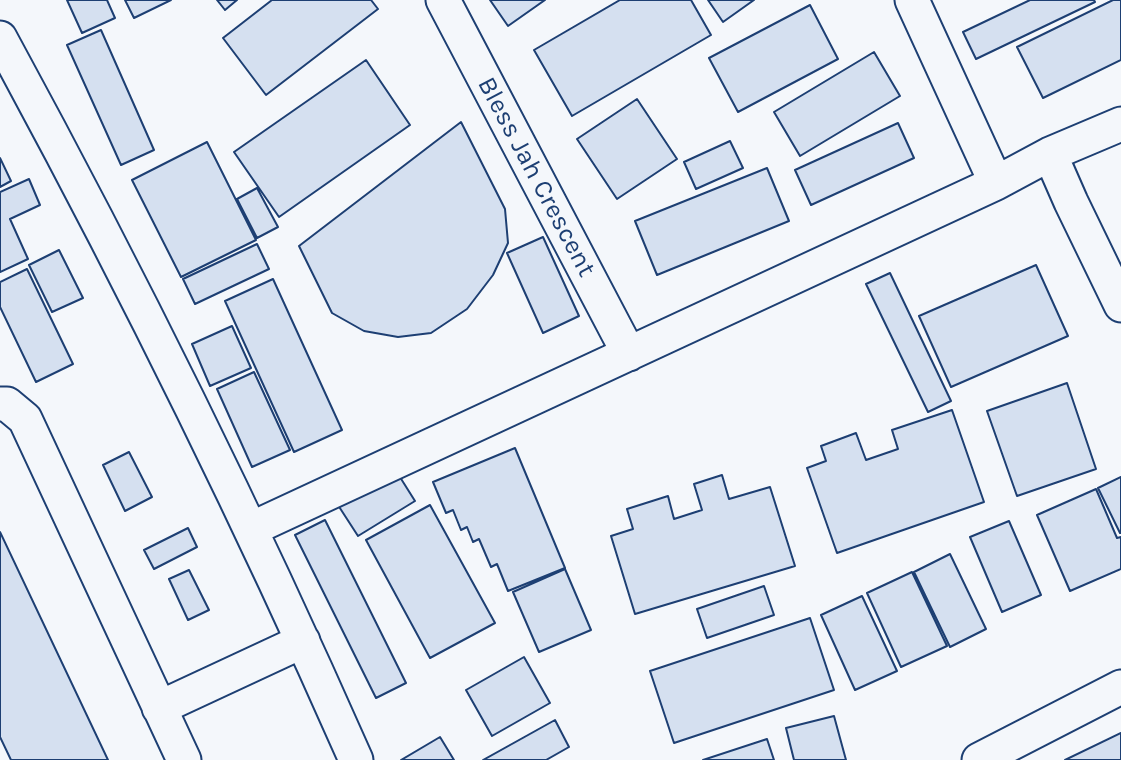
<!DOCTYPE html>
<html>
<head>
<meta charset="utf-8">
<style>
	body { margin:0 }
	canvas { display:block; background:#f4f7fb }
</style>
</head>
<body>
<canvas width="1121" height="760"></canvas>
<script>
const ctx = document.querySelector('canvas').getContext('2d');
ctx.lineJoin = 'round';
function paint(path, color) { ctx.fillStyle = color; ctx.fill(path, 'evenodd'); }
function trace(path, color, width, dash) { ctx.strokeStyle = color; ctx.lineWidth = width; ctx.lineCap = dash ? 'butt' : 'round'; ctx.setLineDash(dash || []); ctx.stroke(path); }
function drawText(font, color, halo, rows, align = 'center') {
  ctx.font = font + ' Karla,sans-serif'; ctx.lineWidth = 5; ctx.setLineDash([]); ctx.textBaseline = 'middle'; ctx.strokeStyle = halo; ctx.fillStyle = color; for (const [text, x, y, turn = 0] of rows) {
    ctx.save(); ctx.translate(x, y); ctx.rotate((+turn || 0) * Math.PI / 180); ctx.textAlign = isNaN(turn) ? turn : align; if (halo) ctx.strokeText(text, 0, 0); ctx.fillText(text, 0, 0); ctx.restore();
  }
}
const building = new Path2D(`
	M67 0H107L115 18 82 33Z
	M125 0H171L134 18Z
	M217 0H237L225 10Z
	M272 0H371L378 9 266 95 223 38Z
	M490 0H545L508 26Z
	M620 0H691L711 35 572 116 534 50Z
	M708 0H754L723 22Z
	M1030 0H1094L1095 2 976 59 963 32Z
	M1113 0H1121V60L1043 98 1017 47Z
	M810 5 838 59 738 112 709 58Z
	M101 30 154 150 121 165 67 45Z
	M874 52 900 96 800 156 774 112Z
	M366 60 410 125 279 217 234 152Z
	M637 99 677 159 617 199 577 139Z
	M461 122 505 209 508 243 493 275 467 309 431 333 398 337 364 331 332 313 299 246Z
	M898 123 914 158 811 205 795 170Z
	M730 141 743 168 696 189 684 162Z
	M207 142 256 240 181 277 132 180Z
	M0 158 11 181 0 187Z
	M767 168 789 221 657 275 635 221Z
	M29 179 40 205 10 219 28 259 0 272V192Z
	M257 188 278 227 257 238 237 199Z
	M543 237 579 316 543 333 507 253Z
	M257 244 269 269 195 304 183 279Z
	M59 250 83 298 52 312 29 265Z
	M1036 265 1068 336 951 387 919 316Z
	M27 269 73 364 36 382 0 307V282Z
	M890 273 951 401 928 412 866 284Z
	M273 279 342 430 294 452 225 301Z
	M232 326 251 368 210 386 192 344Z
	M254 372 290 450 252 467 217 389Z
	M1067 383 1096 469 1017 496 987 411Z
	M952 410 984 502 837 553 807 468 826 461 821 446 856 433 866 460 898 449 892 430Z
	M515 448 565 568 508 591 497 564 491 567 479 539 473 542 467 527 461 530 453 510 446 513 433 482Z
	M129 452 152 497 125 511 103 465Z
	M393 466 415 501 358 536 336 502Z
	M722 475 729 499 770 487 795 566 635 614 611 536 633 529 627 509 668 496 674 519 702 510 694 484Z
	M1121 477V533H1120L1098 488Z
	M1096 489 1117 538 1121 537V569L1070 591 1037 515Z
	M430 505 495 623 430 658 366 540Z
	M325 520 406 683 376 698 295 535Z
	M1009 521 1041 595 1002 612 970 537Z
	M188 528 197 547 154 569 144 550Z
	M0 532 108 760H11L0 737Z
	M950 554 986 629 950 647 914 572Z
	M565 569 591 630 539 652 513 592Z
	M189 570 209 610 188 620 169 579Z
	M912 572 947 646 901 667 867 593Z
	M764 586 774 615 707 638 697 609Z
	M862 596 897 671 855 690 821 615Z
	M810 618 834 690 674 743 650 671Z
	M524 657 550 703 492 736 466 690Z
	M834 716 846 760H794L786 728Z
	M555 720 569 747 546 760H483Z
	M1121 733V760H1065Z
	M440 737 454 760H401Z
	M767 739 774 760H703Z`);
const street = new Path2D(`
	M443 0 629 354
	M912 0 996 183
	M0 38C128 273 248 515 356 760
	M1050 154 1071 202 1121 305
	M0 404H7L25 419 184 760
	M251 529 996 183 1050 154 1121 124
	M159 708 303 641
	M979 760 1121 687`);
const streetNames = [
	["Bless Jah Crescent",536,177,62]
];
paint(building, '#d5e0f0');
trace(building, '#1d3f73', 2);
trace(street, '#1d3f73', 37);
trace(street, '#f4f7fb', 33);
drawText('26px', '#1d3f73', '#f4f7fb', streetNames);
</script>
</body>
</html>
